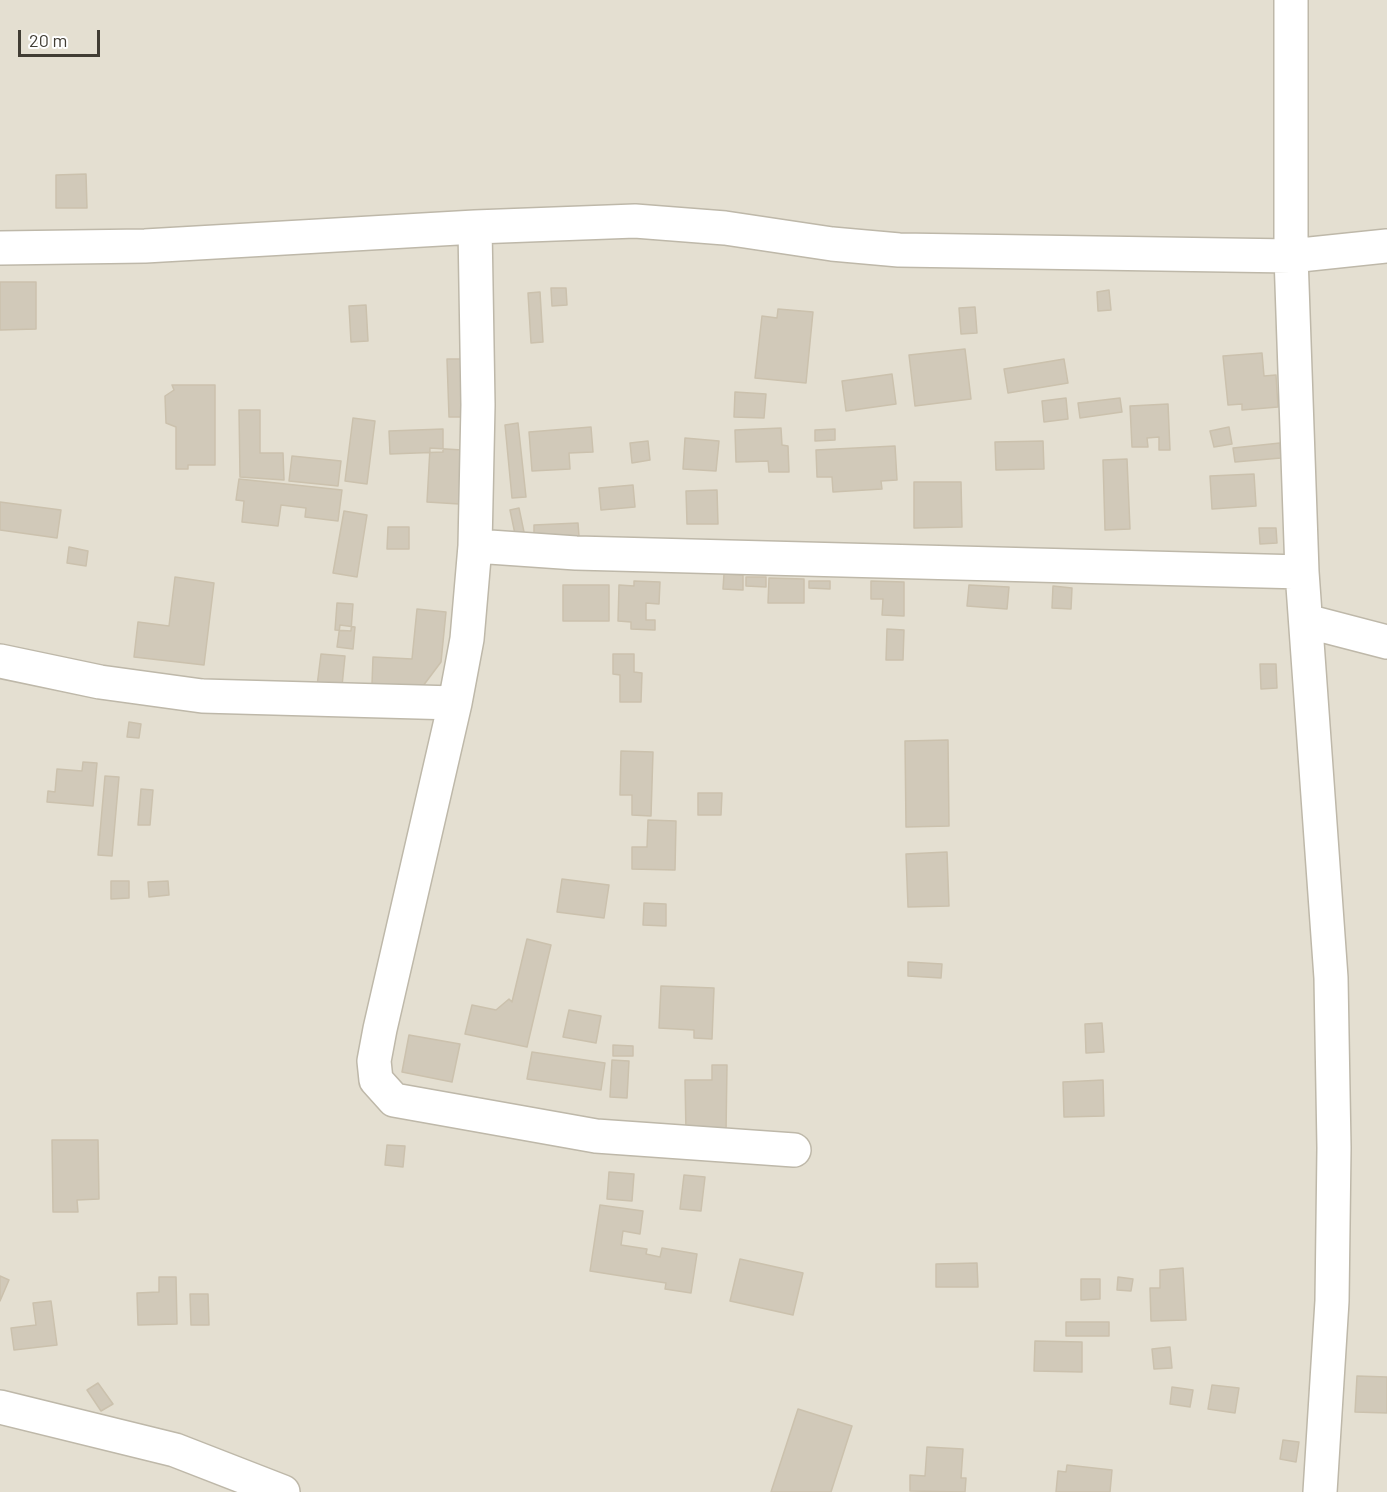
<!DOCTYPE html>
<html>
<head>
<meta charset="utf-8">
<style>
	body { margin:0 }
	#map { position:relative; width:1387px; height:1492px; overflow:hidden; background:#f0ede3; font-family:Barlow,sans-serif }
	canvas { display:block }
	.scale { position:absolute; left:18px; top:30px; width:82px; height:27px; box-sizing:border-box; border:3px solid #413d34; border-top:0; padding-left:8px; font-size:18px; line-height:21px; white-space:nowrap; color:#413d34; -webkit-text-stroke:4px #fff; paint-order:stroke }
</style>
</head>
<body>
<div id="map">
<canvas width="1387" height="1492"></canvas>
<div class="scale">20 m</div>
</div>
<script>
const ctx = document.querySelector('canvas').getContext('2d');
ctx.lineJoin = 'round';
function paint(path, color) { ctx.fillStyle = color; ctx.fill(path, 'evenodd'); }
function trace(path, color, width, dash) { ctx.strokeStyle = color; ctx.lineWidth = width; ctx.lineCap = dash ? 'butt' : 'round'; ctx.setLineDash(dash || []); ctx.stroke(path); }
const residential = new Path2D(`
	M0 0H1387V1492H0Z`);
const building = new Path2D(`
	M86 174 87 208H56V175Z
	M0 282H36V329L0 330Z
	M551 288H566L567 305 552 306Z
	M1109 290 1111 310 1098 311 1097 292Z
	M540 292 543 342 531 343 528 293Z
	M366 305 368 341 351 342 349 306Z
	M975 307 977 333 961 334 959 308Z
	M778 309 813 312 806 383 755 378 762 316 777 318Z
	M965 349 971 399 915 406 909 355Z
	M1262 353 1264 376 1276 375 1278 407 1242 410V404L1228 405 1223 356Z
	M447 359H469L471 417H449Z
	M1064 359 1068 383 1008 393 1004 369Z
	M892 374 896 404 846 411 842 381Z
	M172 385H215V465H188V469H176V427L166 423 165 396 174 390Z
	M735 392 766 394 764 418 734 417Z
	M1066 398 1068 419 1044 422 1042 401Z
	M1120 398 1122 412 1080 418 1078 403Z
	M1168 404 1170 450H1159V437L1147 438 1148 447H1132L1130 406Z
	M239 410H260V453H283L284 480 240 477Z
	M353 418 375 421 367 484 345 481Z
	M518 423 526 497 512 498 505 425Z
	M591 427 593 452 569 453 570 469 532 471 529 432Z
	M1229 427 1232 444 1214 447 1210 431Z
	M781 428 782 445 788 446 789 472H769L768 461 736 462 735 430Z
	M443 429V452L390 454 389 431Z
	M835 429V440L815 441V430Z
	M685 438 719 441 716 471 683 469Z
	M648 441 650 460 632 463 630 443Z
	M1043 441 1044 469 996 470 995 442Z
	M1280 443 1281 458 1235 462 1233 448Z
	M895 446 897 480 881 481 882 489 833 492 832 477H817L816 450Z
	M430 448 462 450 459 504 427 502Z
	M292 456 341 461 338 486 289 481Z
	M1127 459 1130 529 1105 530 1103 460Z
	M1254 474 1256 506 1212 509 1210 476Z
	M239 479 342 490 338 521 305 517 306 508 281 505 278 526 242 522 244 501 236 500Z
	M914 482H961L962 527 914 528Z
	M633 485 635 507 601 510 599 488Z
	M717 490 718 524H687L686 491Z
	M0 502 61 510 57 538 0 530Z
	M519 508 524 532 515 534 510 510Z
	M344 511 367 515 357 577 333 573Z
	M578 523 579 536 534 538V525Z
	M388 527H409V549H387Z
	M1259 528H1276L1277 543 1260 544Z
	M69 547 88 551 86 566 67 563Z
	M724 574 743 575V590L723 589Z
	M175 577 214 583 204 665 134 657 138 622 169 626Z
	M746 577H766V587L746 586Z
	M769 578 804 579V603H768Z
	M634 581 660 582 659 604 646 603V620H655V630L631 629V622L618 621 619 585 634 586Z
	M809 581H830V589L809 588Z
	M871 581 904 582V616L882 615 883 599H871Z
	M563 585H609V621H563Z
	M969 585 1009 587 1007 609 967 606Z
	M1053 586 1072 588 1071 609 1052 608Z
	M337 603 353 604 351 631 335 630Z
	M417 609 446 612 441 662 423 686 372 684 373 657 412 659Z
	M340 625 355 627 353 649 337 647Z
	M887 629 904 630 903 660H886Z
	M321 654 345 656 341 696 316 694Z
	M613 654H634V672L642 673 641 702H620V675L613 674Z
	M1260 664H1276L1277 688 1261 689Z
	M129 722 141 724 139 738 127 737Z
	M948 740 949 826 906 827 905 741Z
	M621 751 653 752 651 816 632 815V795H620Z
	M83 762 97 763 93 806 47 802 48 791 55 792 57 769 82 771Z
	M105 776 119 777 112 856 98 855Z
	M141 789 153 790 150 825H138Z
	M698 793H722L721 815H698Z
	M648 820 676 821 675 870 632 869V847H647Z
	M947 852 949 906 908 907 906 854Z
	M562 879 609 885 604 918 557 912Z
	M111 881H129V898L111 899Z
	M168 881 169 895 149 897 148 882Z
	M644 903 666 904V926L643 925Z
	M527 939 551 945 527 1047 465 1034 472 1005 496 1010 509 999 512 1002Z
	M908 962 942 964 941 978 908 976Z
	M661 986 714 988 712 1039 694 1038V1030L659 1028Z
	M569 1010 601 1016 596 1043 563 1037Z
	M1102 1023 1104 1052 1086 1053 1085 1024Z
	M409 1035 460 1044 452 1082 402 1072Z
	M613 1045 633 1046V1056H613Z
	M532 1052 605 1063 601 1090 527 1079Z
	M612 1060 629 1061 627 1098 610 1097Z
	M712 1065H727L726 1133H686L685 1080H712Z
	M1103 1080 1104 1116 1064 1117 1063 1082Z
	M52 1140H98L99 1199 77 1200 78 1212H53Z
	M387 1145 405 1146 403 1167 385 1165Z
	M609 1172 634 1174 632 1201 607 1199Z
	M684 1175 705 1177 701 1211 680 1209Z
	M600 1205 643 1211 640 1234 623 1231 621 1245 647 1249 646 1254 660 1257 662 1248 697 1254 691 1293 665 1289 666 1283 590 1271Z
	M740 1259 803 1273 793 1315 730 1301Z
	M977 1263 978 1287H936V1264Z
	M1183 1268 1186 1320 1151 1321 1150 1288H1160V1270Z
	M0 1276 9 1280 0 1301Z
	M159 1277H176L177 1324 138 1325 137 1293 159 1292Z
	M1118 1277 1133 1279 1131 1291 1117 1290Z
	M1081 1279H1100V1299L1081 1300Z
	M190 1294H208L209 1325H191Z
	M51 1301 57 1345 14 1350 11 1328 36 1325 33 1303Z
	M1066 1322H1109V1336H1066Z
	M1035 1341 1082 1342V1372L1034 1371Z
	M1170 1347 1172 1368 1154 1369 1152 1349Z
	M1357 1376 1387 1377V1413L1355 1412Z
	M98 1383 113 1404 101 1411 87 1390Z
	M1212 1385 1239 1388 1235 1413 1208 1409Z
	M1172 1387 1193 1390 1190 1407 1170 1404Z
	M798 1409 852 1426 831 1492H771Z
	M1283 1440 1299 1442 1296 1462 1280 1459Z
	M927 1447 963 1449 961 1478H966L965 1492 910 1491V1475L925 1476Z
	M1067 1465 1112 1470 1110 1492H1056L1058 1471 1066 1472Z`);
const minor = new Path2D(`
	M1291 0V256L1302 572 1331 978 1334 1148 1332 1301 1320 1492
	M475 227 478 405 475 546 467 639 455 703 380 1029 374 1061 376 1080 394 1100 596 1136 794 1150
	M0 248 145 246 475 227 635 221 725 228 832 244 899 250 1291 256 1387 246
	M475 546 576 553 1302 572
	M1306 621 1387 642
	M0 661 100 682 202 696 455 703
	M0 1407 175 1450 283 1492`);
paint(residential, '#e4dfd1');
paint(building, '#d1c9b9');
trace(building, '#cbc1ad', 1.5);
trace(minor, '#beb8a9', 36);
trace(minor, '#fff', 33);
</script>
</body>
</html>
